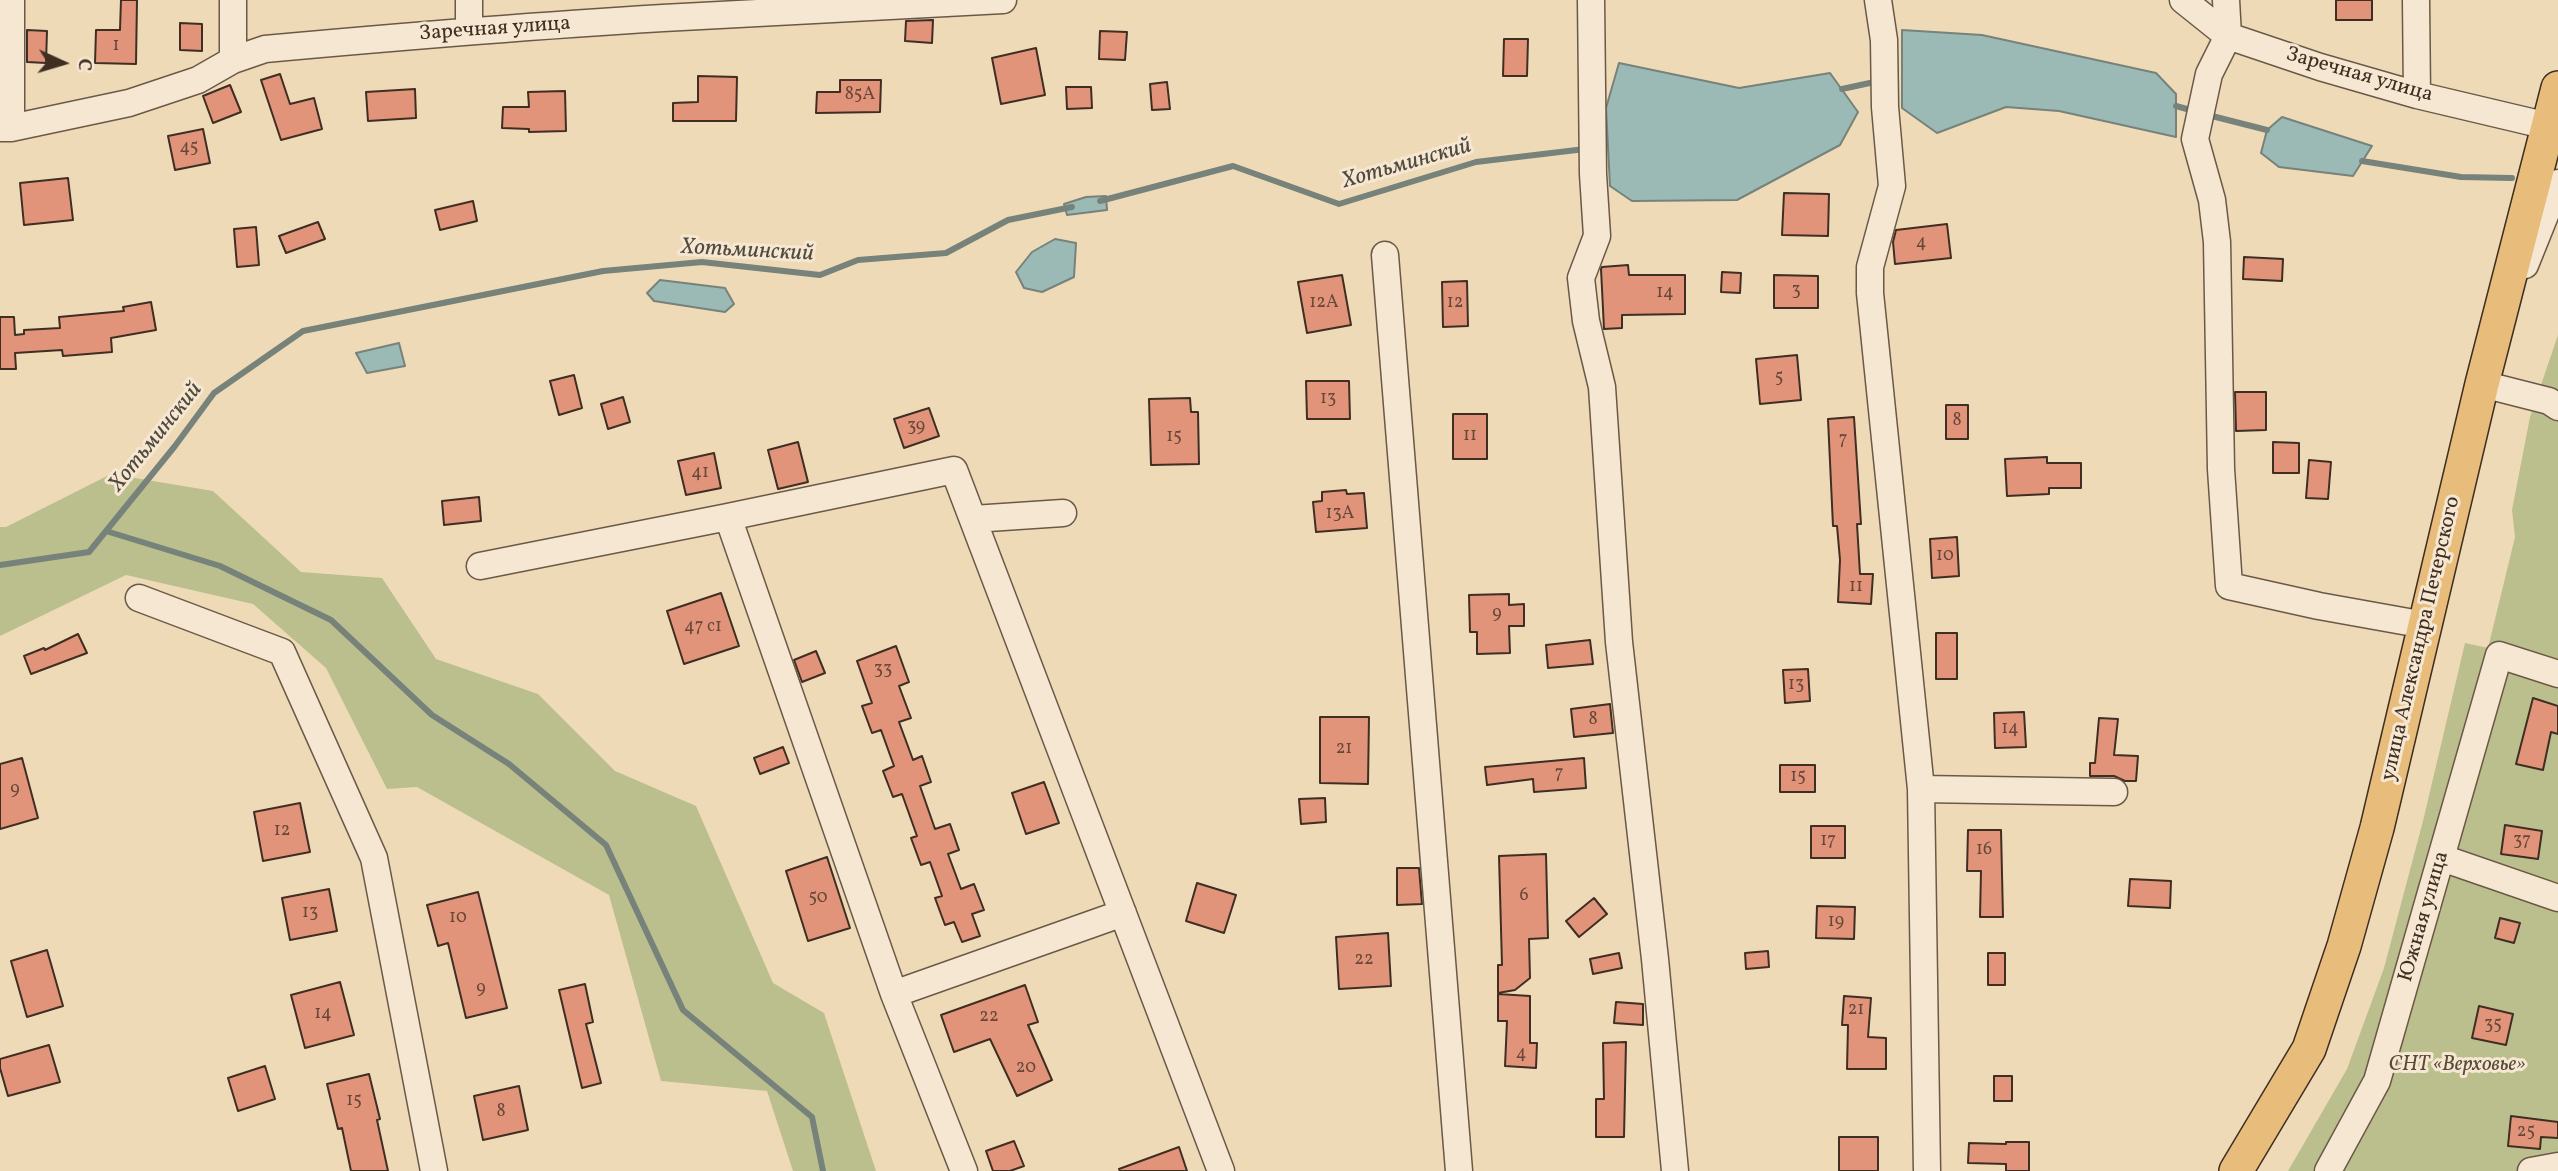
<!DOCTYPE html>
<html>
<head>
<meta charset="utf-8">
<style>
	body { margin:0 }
	#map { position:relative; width:2558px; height:1171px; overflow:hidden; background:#efdab8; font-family:Vollkorn,serif }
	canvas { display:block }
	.north { position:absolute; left:28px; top:28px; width:70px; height:70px; -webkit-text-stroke:5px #f5e7d1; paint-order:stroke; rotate:94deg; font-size:19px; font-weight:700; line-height:28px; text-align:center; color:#3f2e22 }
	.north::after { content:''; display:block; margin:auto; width:24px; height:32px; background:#3f2e22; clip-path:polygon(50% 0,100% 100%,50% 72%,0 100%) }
</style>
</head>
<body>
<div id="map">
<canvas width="2558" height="1171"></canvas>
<div class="north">С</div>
</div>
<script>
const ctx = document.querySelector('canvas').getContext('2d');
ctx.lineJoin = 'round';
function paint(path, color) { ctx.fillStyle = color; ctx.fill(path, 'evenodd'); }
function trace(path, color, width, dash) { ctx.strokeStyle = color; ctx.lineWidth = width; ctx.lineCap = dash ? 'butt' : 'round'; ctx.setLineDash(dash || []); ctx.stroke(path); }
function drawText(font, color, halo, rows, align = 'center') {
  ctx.font = font + ' Vollkorn,serif'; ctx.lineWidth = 6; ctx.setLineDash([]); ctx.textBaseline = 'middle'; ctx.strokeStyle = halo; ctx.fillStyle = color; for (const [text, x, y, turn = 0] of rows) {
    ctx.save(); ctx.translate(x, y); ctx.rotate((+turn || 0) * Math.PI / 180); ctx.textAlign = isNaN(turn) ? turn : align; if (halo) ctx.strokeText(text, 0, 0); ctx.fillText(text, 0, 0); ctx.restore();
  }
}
const green = new Path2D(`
	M2558 335V1171H2288L2347 1069 2384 968 2423 821 2465 643 2488 648 2515 537 2512 510 2530 417Z
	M111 474 213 491 301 572 382 578 436 659 538 694 615 771 696 806 773 983 824 1013 876 1171H793L767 1091 661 1081 609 895 417 787 387 789 326 668 253 604 126 575 0 636V527H6Z`);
const water = new Path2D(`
	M1902 30 1982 35 2156 73 2176 94V137L2059 111 2006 107 1937 133 1902 108Z
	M1619 63 1739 88 1830 73 1858 112 1840 145 1737 200 1632 201 1610 186 1606 108Z
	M2282 117 2372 146 2353 176 2279 167 2261 153 2267 130Z
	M1106 196 1107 210 1067 215 1064 204 1086 197Z
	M1055 239 1076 243 1074 277 1042 292 1024 288 1016 272 1032 252Z
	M660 280 725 288 734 304 725 312 654 301 647 293Z
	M399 343 405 366 367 373 356 353Z`);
const stream = new Path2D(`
	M1842 89 1879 81
	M2176 106 2194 111
	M2208 115 2267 130
	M2362 161 2461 177 2512 178
	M1100 201 1233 166 1339 204 1476 162 1585 149
	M106 531 220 566 331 620 432 715 509 764 606 845 683 1010 812 1117 823 1171
	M0 565 89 552 175 446 214 393 303 331 603 271 702 262 820 275 858 260 946 253 1008 220 1072 207`);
const building = new Path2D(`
	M121 0H137L136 64 95 63 96 30H120Z
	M2336 0H2372V20H2336Z
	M933 20 932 43 905 41 906 21Z
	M180 23 202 24V51L180 50Z
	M27 30 47 31 46 63 27 62Z
	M1100 31 1127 32 1125 60 1099 59Z
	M1504 39H1528L1527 76H1503Z
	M1036 48 1045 95 1001 104 992 58Z
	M280 74 290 104 314 98 322 129 281 140 261 80Z
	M698 76 737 77 736 121H673V103L698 102Z
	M840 80H881L880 112 816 113 817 92H840Z
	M1167 82 1170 109 1152 110 1150 84Z
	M230 85 241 112 213 123 203 96Z
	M1066 87H1091L1092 108 1067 109Z
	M415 89 416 118 368 121 366 92Z
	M565 91 566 131 529 132V129L502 128 503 107H529L528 92Z
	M203 129 210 163 175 170 168 136Z
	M68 178 73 220 24 225 20 183Z
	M1784 193 1829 194 1828 236 1782 235Z
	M473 201 477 221 440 230 435 210Z
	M318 222 325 239 286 253 279 236Z
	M1947 224 1951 258 1895 264 1893 242 1896 230Z
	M256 227 259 265 237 267 234 229Z
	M2244 257 2283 259 2282 281 2243 279Z
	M1628 265 1629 275H1685V314L1622 315V328L1604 329 1601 269 1602 267Z
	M1722 272 1741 273 1740 293 1721 292Z
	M1342 275 1351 325 1307 333 1298 282Z
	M1774 275 1818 276V308H1774Z
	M1467 281 1468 326 1443 327 1442 282Z
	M151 302 156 330 111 338 112 352 63 356 62 350 15 353 16 369H0V317H14L15 335 24 334V330L60 328 59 317 124 311 123 307Z
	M1797 355 1801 400 1760 404 1756 359Z
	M574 375 582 408 559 415 550 381Z
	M1306 381H1349L1350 419H1307Z
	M2235 392H2266V430L2236 431Z
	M623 397 630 422 608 429 601 404Z
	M1190 398 1191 412H1198L1199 464 1151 465 1149 399Z
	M1946 405H1968V439H1946Z
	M929 408 939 436 904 448 894 419Z
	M1453 414H1487V459H1453Z
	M1854 417 1861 524H1857L1860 574H1873L1871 604 1838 602 1840 560 1837 526H1833L1828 419Z
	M798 442 808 482 778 489 768 450Z
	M2273 442 2299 443V473H2273Z
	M714 453 721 488 686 495 678 461Z
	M2047 457V463H2081V488H2049V494L2007 496 2005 459Z
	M2309 460 2331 462 2328 499 2306 498Z
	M1346 490 1347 494 1364 493 1367 528 1316 532 1313 502 1322 501V492Z
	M479 497 481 521 444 525 442 501Z
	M1957 537 1959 576 1932 578 1930 539Z
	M721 593 739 646 684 664 667 611Z
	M1509 594V605L1524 604V626H1509L1510 653 1477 654V632H1470L1469 595Z
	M1936 633H1957V679H1936Z
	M78 634 87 653 31 674 24 656 44 648 45 650Z
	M1590 640 1593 664 1548 668 1546 645Z
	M896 646 909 682 899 686 911 718 899 722 913 760 922 756 931 782 920 786 935 829 950 824 959 850 948 854 961 889 974 884 984 910 972 914 980 936 962 942 954 922 945 925 935 898 942 896 930 862 921 865 911 838 917 836 902 794 893 797 883 771 894 766 881 730 872 733 862 706 872 703 857 661Z
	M816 651 825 673 802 682 794 660Z
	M1808 669 1810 701 1785 703 1783 670Z
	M2533 698 2558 706V734L2551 732 2543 770 2516 764Z
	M1610 704 1613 733 1574 737 1571 709Z
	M2024 712 2026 747 1995 748 1994 713Z
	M1320 717H1369L1368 784 1320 783Z
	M2099 718 2118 719 2114 755 2138 756 2136 781H2125L2114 776H2090V763H2095Z
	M783 747 789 763 760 774 754 758Z
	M22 758 38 818 0 829V764Z
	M1584 758 1586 788 1534 792 1533 779 1487 785 1485 767Z
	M1780 765H1815V792H1780Z
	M1044 782 1059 823 1026 834 1012 793Z
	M1325 798 1326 822 1301 824 1299 799Z
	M300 803 310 852 263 861 254 812Z
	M2505 825 2542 831 2538 859 2501 854Z
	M1811 826H1845V858H1811Z
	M1968 830H2001L2003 917H1980L1981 871H1967Z
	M1546 854 1548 938 1529 939 1530 978 1515 990 1498 993V965H1502L1499 856Z
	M827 857 850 928 808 941 786 871Z
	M1397 868H1419L1422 904 1397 905Z
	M2130 879 2171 881 2170 908 2128 906Z
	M1197 883 1236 895 1224 933 1186 921Z
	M329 889 337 931 290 940 282 898Z
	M478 892 507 1008 466 1018 448 943 438 946 427 905Z
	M1594 898 1607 914 1579 937 1566 921Z
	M1817 906 1855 907 1854 939 1816 938Z
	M2500 918 2520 923 2514 943 2495 938Z
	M1388 933 1391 986 1339 989 1336 937Z
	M47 950 63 1006 27 1017 11 961Z
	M1768 951 1769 967 1746 969 1745 953Z
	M1619 953 1622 968 1593 974 1590 959Z
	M1988 953H2005V985H1988Z
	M340 982 354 1035 305 1048 291 995Z
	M585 984 593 1022 586 1024 601 1083 582 1088 559 990Z
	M1025 985 1038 1022 1028 1025 1052 1080 1017 1096 990 1039 954 1052 941 1015Z
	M1498 994 1530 996V1043H1537L1536 1068 1505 1066 1507 1021H1498Z
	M1844 996 1871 998 1868 1037 1886 1038V1069H1847L1848 1025H1842Z
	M1616 1002 1643 1004V1025L1614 1023Z
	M2479 1006 2513 1014 2506 1045 2472 1038Z
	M1626 1042 1624 1137H1596V1099H1604L1603 1043Z
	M49 1045 60 1082 8 1096 0 1068V1059Z
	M265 1066 275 1099 238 1111 228 1078Z
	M369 1074 380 1119 377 1120 388 1171H351L342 1128 338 1129 327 1084Z
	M1994 1076H2012V1101H1994Z
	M519 1086 528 1130 483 1140 474 1096Z
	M2511 1116 2558 1122V1138L2541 1137 2540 1149 2508 1146Z
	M1839 1137H1878V1171H1839Z
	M1014 1141 1024 1166 1010 1171H993L986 1151Z
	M2006 1142H2029V1171H2006V1164L1968 1163 1969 1143 2006 1144Z
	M1179 1147 1187 1171H1120L1119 1169Z`);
const minor = new Path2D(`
	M11 0V128
	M1591 0 1593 174 1597 236 1581 278 1586 321 1602 387 1619 642 1655 959 1675 1171
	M1878 0 1884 40 1885 107 1892 186 1870 267V293L1921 789 1927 1171
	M2183 0 2228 36 2320 67 2417 95 2548 126
	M2226 0 2228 36 2209 74 2195 139 2212 200 2217 242 2221 469 2229 586 2319 606 2425 625
	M2416 0 2417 95
	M469 31V0
	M233 60V0
	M0 128H11L129 103 198 80 233 60 265 49C397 37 530 26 663 18 776 11 890 7 1003 0
	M1385 255 1459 1171
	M2525 265 2558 183
	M2482 384 2549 401 2558 407
	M728 517 954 470 1221 1171
	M973 519 1063 513
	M480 566 728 517 894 994 964 1171
	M139 598 282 652 374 858 434 1171
	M1921 789 2114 792
	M2442 858 2558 898
	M894 994 1123 913
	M2328 1171 2377 1081 2499 655 2558 674
	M2531 1171 2558 1166`);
const major = new Path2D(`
	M2236 1171 2309 1049 2344 946 2377 828 2482 384 2558 88`);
const numberNames = [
	["1",116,47],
	["85А",860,96],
	["45",189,149],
	["4",1921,244],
	["3",1796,292],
	["14",1665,294],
	["12А",1324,304],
	["12",1455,304],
	["5",1779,379],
	["13",1328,400],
	["8",1957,422],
	["39",916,428],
	["11",1470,437],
	["15",1174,438],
	["7",1843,441],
	["41",700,474],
	["13А",1340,515],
	["10",1945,557],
	["11",1856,588],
	["9",1497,615],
	["47 с1",703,628],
	["33",883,671],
	["13",1796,686],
	["8",1593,721],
	["14",2010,730],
	["21",1344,750],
	["7",1559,775],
	["15",1798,778],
	["9",15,791],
	["12",282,832],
	["17",1828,842],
	["37",2522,842],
	["16",1984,851],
	["6",1524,897],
	["50",818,899],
	["13",310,914],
	["10",458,919],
	["19",1836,923],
	["22",1364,961],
	["9",481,990],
	["21",1856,1011],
	["14",323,1015],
	["22",989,1018],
	["35",2493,1026],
	["4",1521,1055],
	["20",1026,1069],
	["15",354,1102],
	["8",501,1113],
	["25",2526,1133]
];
const streetNames = [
	["Заречная улица",495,30,-4],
	["Заречная улица",2359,76,16],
	["улица Александра Печерского",2422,639,-77],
	["Южная улица",2425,917,-74]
];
const parkNames = [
	["СНТ «Верховье»",2457,1066]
];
const waterNames = [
	["Хотьминский",1407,165,-16],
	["Хотьминский",747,252,3],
	["Хотьминский",157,438,-51]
];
paint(green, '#bbbf8e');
paint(water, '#9bbab5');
trace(water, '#76827a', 2);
trace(stream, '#76827a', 6);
paint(building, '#e2947b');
trace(building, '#3f2e22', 2);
trace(minor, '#6b5948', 29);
trace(major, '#3f2e22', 36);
trace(minor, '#f5e7d1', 26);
trace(major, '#e8bd7c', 33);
drawText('18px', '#684838', null, numberNames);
drawText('21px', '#3f2e22', '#f5e7d1', streetNames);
drawText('italic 21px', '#584b38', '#f5e7d1', parkNames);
drawText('italic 23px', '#514a3f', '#f5e7d1', waterNames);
</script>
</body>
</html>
